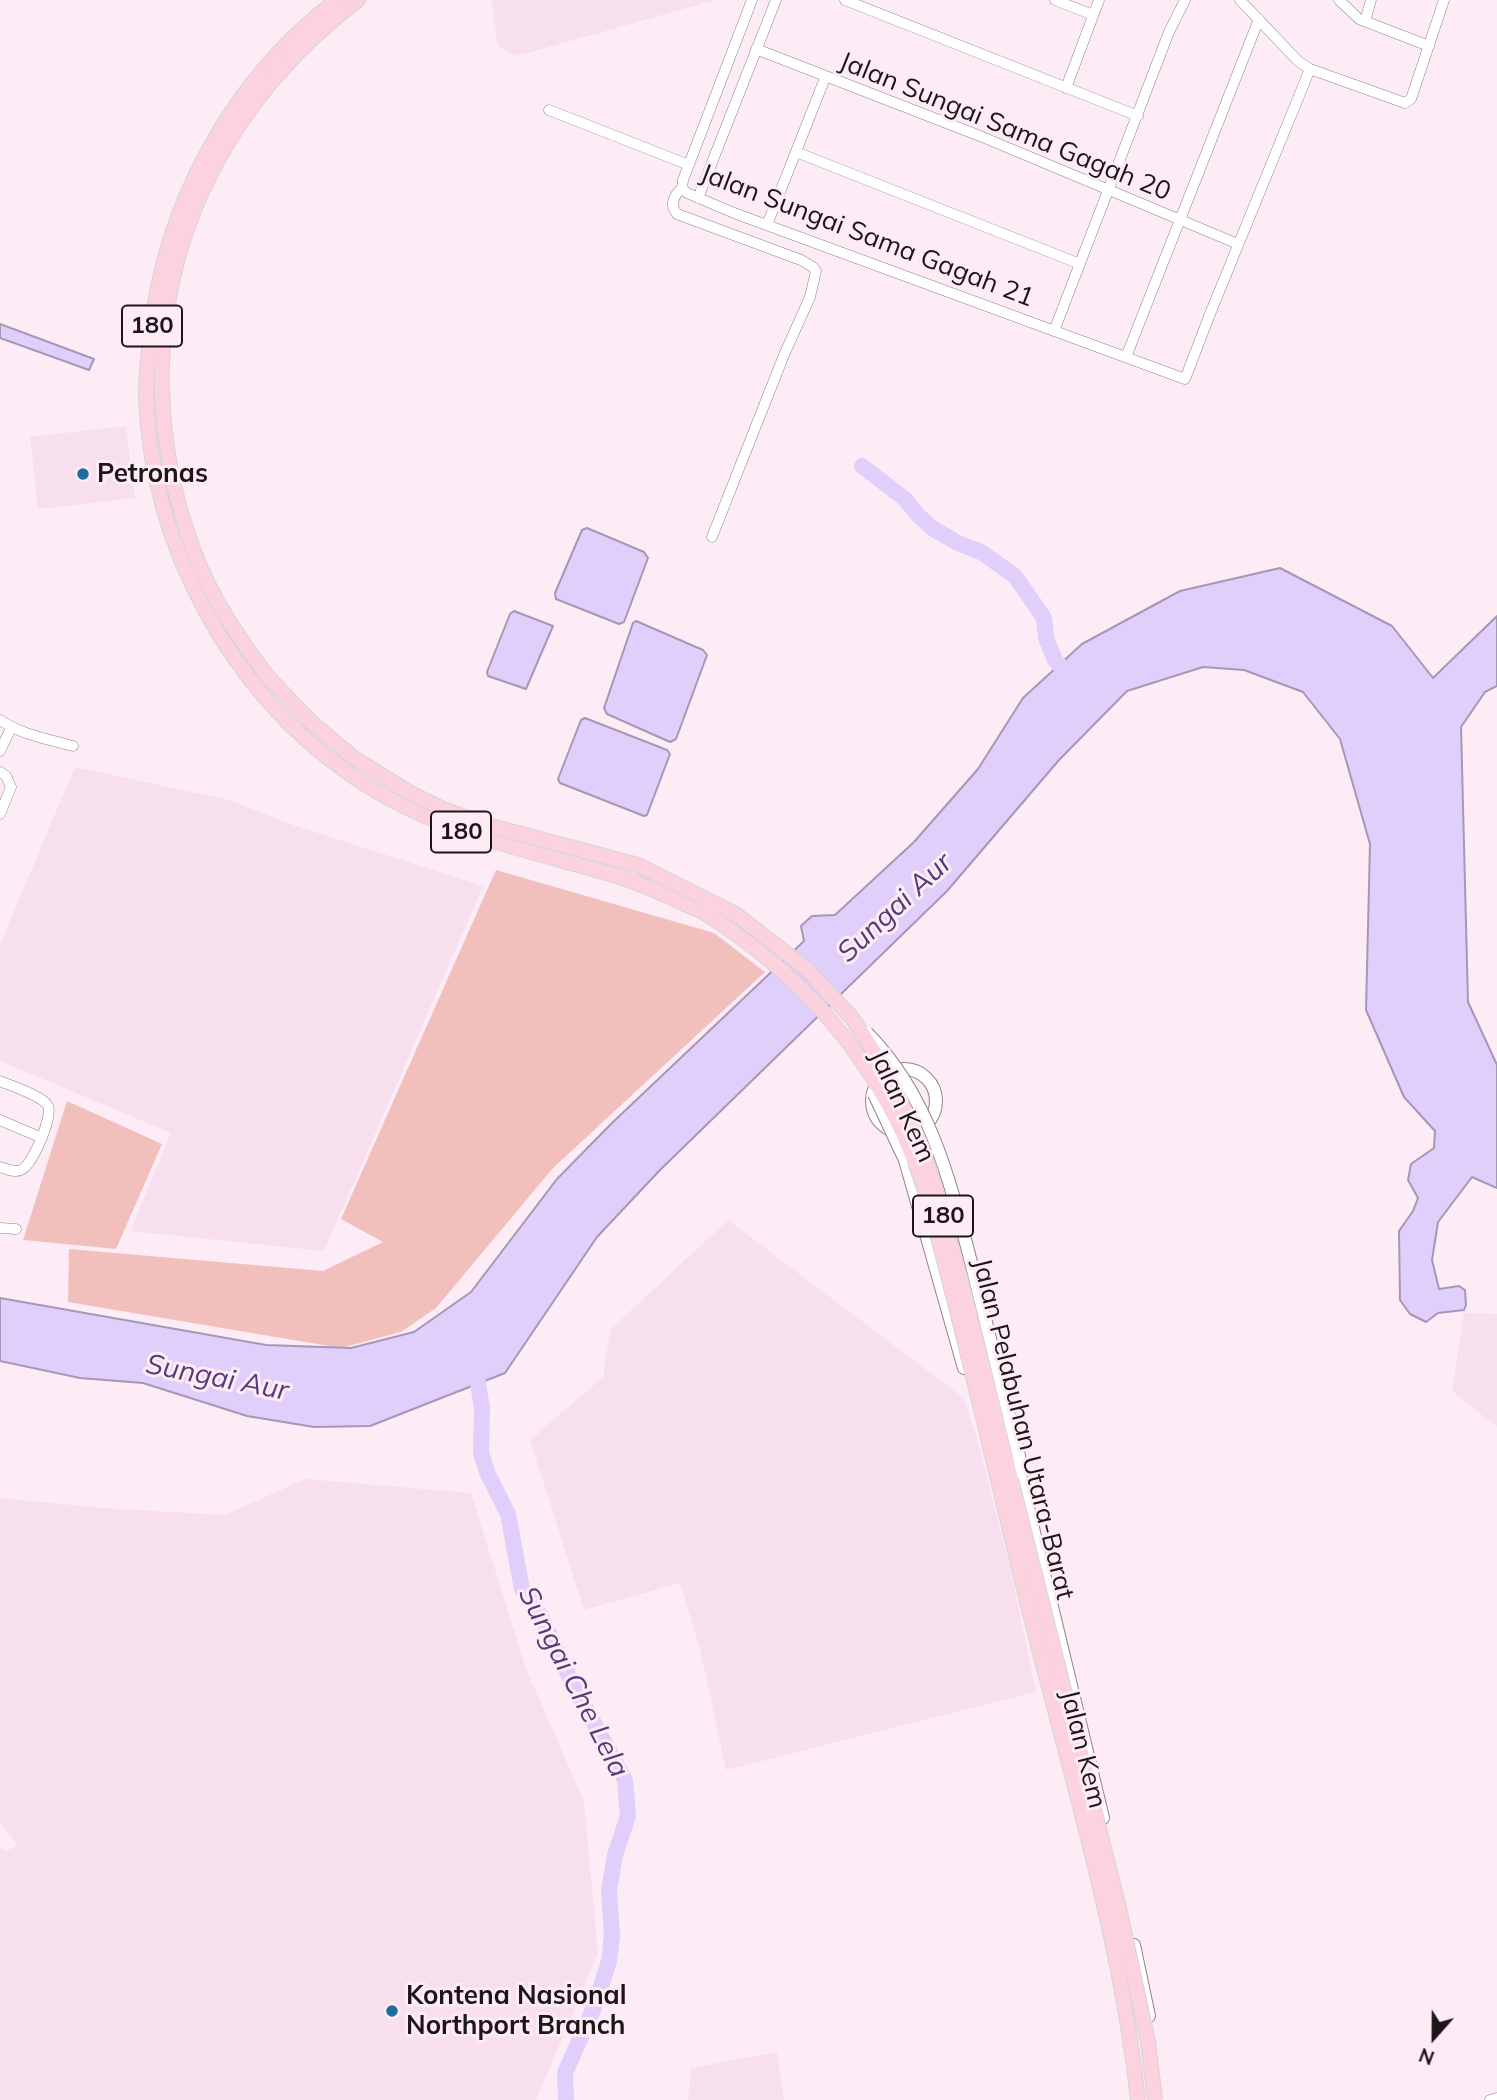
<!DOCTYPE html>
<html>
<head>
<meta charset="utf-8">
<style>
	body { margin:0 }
	#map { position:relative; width:1497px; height:2100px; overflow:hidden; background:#fdebf5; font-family:Mulish,sans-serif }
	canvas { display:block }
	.north { position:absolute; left:1399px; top:2002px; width:70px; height:70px; -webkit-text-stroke:5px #fdebf5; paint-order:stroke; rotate:201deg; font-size:19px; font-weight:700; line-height:28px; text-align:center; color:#1c1619 }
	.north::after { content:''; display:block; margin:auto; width:24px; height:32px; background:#1c1619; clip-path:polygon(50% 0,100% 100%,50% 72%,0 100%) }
</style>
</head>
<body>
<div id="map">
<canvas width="1497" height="2100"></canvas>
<div class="north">N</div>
</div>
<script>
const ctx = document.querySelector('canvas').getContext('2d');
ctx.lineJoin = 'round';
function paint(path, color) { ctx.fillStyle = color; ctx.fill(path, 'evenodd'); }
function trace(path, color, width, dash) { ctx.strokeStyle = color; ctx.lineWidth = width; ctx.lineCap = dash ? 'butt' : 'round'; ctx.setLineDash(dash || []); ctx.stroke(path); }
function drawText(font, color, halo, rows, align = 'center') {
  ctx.font = font + ' Mulish,sans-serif'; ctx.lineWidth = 6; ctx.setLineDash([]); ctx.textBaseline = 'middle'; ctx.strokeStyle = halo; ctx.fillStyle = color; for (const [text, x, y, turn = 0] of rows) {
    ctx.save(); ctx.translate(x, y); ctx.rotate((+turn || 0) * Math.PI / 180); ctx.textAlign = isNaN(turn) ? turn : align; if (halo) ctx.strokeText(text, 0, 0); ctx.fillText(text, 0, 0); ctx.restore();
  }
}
const built = new Path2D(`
	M492 0H715L517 56 508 53 497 44Z
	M126 426 135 498 38 509 30 437Z
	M75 767 229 800 293 825 483 886 324 1251 130 1231 171 1133 0 1061V944Z
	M728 1220 964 1398 979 1446 1012 1576 1036 1692 726 1770 700 1649 680 1583 584 1610 530 1440 603 1377 610 1330Z
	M1464 1313 1497 1314V1427L1452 1391Z
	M305 1479 471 1493 526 1669 584 1801 598 1953 536 2100H0V1847L5 1851 18 1846 0 1824V1498L103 1508 225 1515Z
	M777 2052 784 2100H688L691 2068Z`);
const green = new Path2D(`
	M496 870 714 933 765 972 553 1168 436 1308 401 1332 341 1348 68 1302 69 1249 323 1271 383 1242 341 1219Z
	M67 1101 162 1144 116 1249 23 1240Z`);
const water = new Path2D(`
	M0 324 94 359 89 370 0 338Z
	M587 528 644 552 648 558 624 622 619 624 556 599 555 593 582 530Z
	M1280 568 1392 626 1433 678 1497 616V686L1485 692 1461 727 1468 1002 1497 1065V1188L1472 1177 1438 1222 1432 1260 1439 1289 1459 1286 1465 1290 1466 1305 1464 1310 1438 1313 1426 1322 1410 1314 1400 1300 1399 1231 1413 1211 1418 1198 1408 1180 1411 1164 1434 1148 1435 1131 1404 1097 1366 1010 1370 844 1340 739 1303 692 1244 670 1203 667 1127 691 1059 760 947 891 660 1170 597 1237 505 1373 370 1426 314 1427 247 1416 143 1383 80 1378 0 1361V1298L266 1345 351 1348 414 1332 471 1292 557 1179 612 1123 804 941 801 926 812 916 835 915 914 842 978 769 1023 698 1082 644 1180 591Z
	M514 611 553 626 526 689 488 676 487 672 510 614Z
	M636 621 703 650 707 655 676 739 670 742 607 714 604 708 633 623Z
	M585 718 667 750 670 754 647 815 644 816 560 783 558 779 581 720Z`);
const river = new Path2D(`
	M862 466 905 499 918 515 932 528 958 543 981 552 1015 576 1044 618 1046 638 1055 660 1073 680
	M475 1365 482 1408 481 1453 487 1472 508 1514 522 1589 541 1616 572 1683 625 1780 628 1816 615 1855 609 1891 612 1935 609 1961 595 2005 565 2073 566 2100`);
const minor = new Path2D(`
	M752 0 683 180 682 188 687 193 734 213 1185 379 1210 314 1310 69
	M845 0 1138 116
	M1055 0 1093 15
	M1240 0 1298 61 1310 69 1405 103 1411 99 1444 0
	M1339 0 1359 19 1429 46
	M1365 21 1371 0
	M756 49 980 136 1238 244
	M1066 88 1099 0
	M549 110 689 165
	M796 152 1080 264
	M682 188C674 195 669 205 677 214L801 260 813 267 816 271 810 297 784 355 712 537
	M698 198 776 0
	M767 225 825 78
	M1054 331 1169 32 1185 0
	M1126 357 1259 19
	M0 720C22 735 48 739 73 746
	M0 751 11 728
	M0 772 6 776 11 787 0 814
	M0 1081C11 1086 43 1096 48 1106 53 1117 32 1166 21 1170 14 1173 7 1169 0 1167
	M0 1120 42 1138
	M0 1228 16 1229
	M1490 2100 1497 2098`);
const tertiary = new Path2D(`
	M872 1101a32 32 0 1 1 64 0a32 32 0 1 1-64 0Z
	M922 1128 939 1173 945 1202
	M905 1160 964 1368
	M1018 1466 1103 1818
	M1134 1945 1149 2016`);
const primary = new Path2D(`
	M337 0C230 81 163 207 150 340 148 359 146 378 146 398 152 546 229 690 351 775 436 834 524 848 620 877 649 886 676 900 703 912
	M268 677C238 637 210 596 193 549 117 342 183 132 358 0`);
const tertiaryBridge = new Path2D(`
	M867 1033C932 1098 952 1189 974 1274 989 1335 1004 1395 1019 1456L1021 1473
	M874 1094 905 1160`);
const primaryBridge = new Path2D(`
	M268 677 312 723 354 758 412 794 443 809 487 825 638 865 737 915 807 969 852 1018 873 1050 902 1105 929 1168 961 1281 1119 1908 1148 2042 1155 2100
	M703 912C788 965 851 1031 896 1119 925 1176 938 1238 954 1299 978 1394 1000 1489 1023 1585 1064 1755 1119 1925 1138 2100`);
const markers = [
	[83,474,7,"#206b9e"],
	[392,2011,7,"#206b9e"]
];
const shields = [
	[152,326,60],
	[461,832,60],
	[943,1216,60]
];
const shieldNames = [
	["180",152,326],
	["180",461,832],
	["180",943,1216]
];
const streetNames = [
	["Jalan Sungai Sama Gagah 20",1005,127,22],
	["Jalan Sungai Sama Gagah 21",867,236,21],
	["Jalan Kem",902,1106,65],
	["Jalan Pelabuhan Utara-Barat",1023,1429,76],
	["Jalan Kem",1083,1749,76]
];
const poiNames = [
	["Petronas",97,474],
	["Kontena Nasional",406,1996],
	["Northport Branch",406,2026]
];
const waterNames = [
	["Sungai Aur",895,908,-43],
	["Sungai Aur",217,1378,11],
	["Sungai Che Lela",573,1682,63]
];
paint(built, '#f8dfee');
paint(green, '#f1c0bd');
paint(water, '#e0cffa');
trace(water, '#a598b6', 2);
trace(river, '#e0cffa', 16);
trace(minor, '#92828b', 11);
trace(tertiary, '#92828b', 14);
trace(primary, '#d6d5d6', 16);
trace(minor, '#fff', 10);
trace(tertiary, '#fff', 12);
trace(primary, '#fbd2dd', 14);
trace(tertiaryBridge, '#92828b', 14, []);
trace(primaryBridge, '#d6d5d6', 16, []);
trace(tertiaryBridge, '#fff', 12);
trace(primaryBridge, '#fbd2dd', 14);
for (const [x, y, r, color] of markers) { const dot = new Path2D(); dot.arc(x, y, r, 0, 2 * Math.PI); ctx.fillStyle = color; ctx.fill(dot); trace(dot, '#fdebf5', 2.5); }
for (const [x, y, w] of shields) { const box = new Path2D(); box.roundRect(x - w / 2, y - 20.5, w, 41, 5); ctx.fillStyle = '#fdebf5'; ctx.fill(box); trace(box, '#1c1619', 2); }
drawText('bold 24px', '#1c1619', null, shieldNames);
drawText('26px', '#1c1619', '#fdebf5', streetNames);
drawText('bold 26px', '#1c1619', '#fdebf5', poiNames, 'left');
drawText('italic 28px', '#563a7a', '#fdebf5', waterNames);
</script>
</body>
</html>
